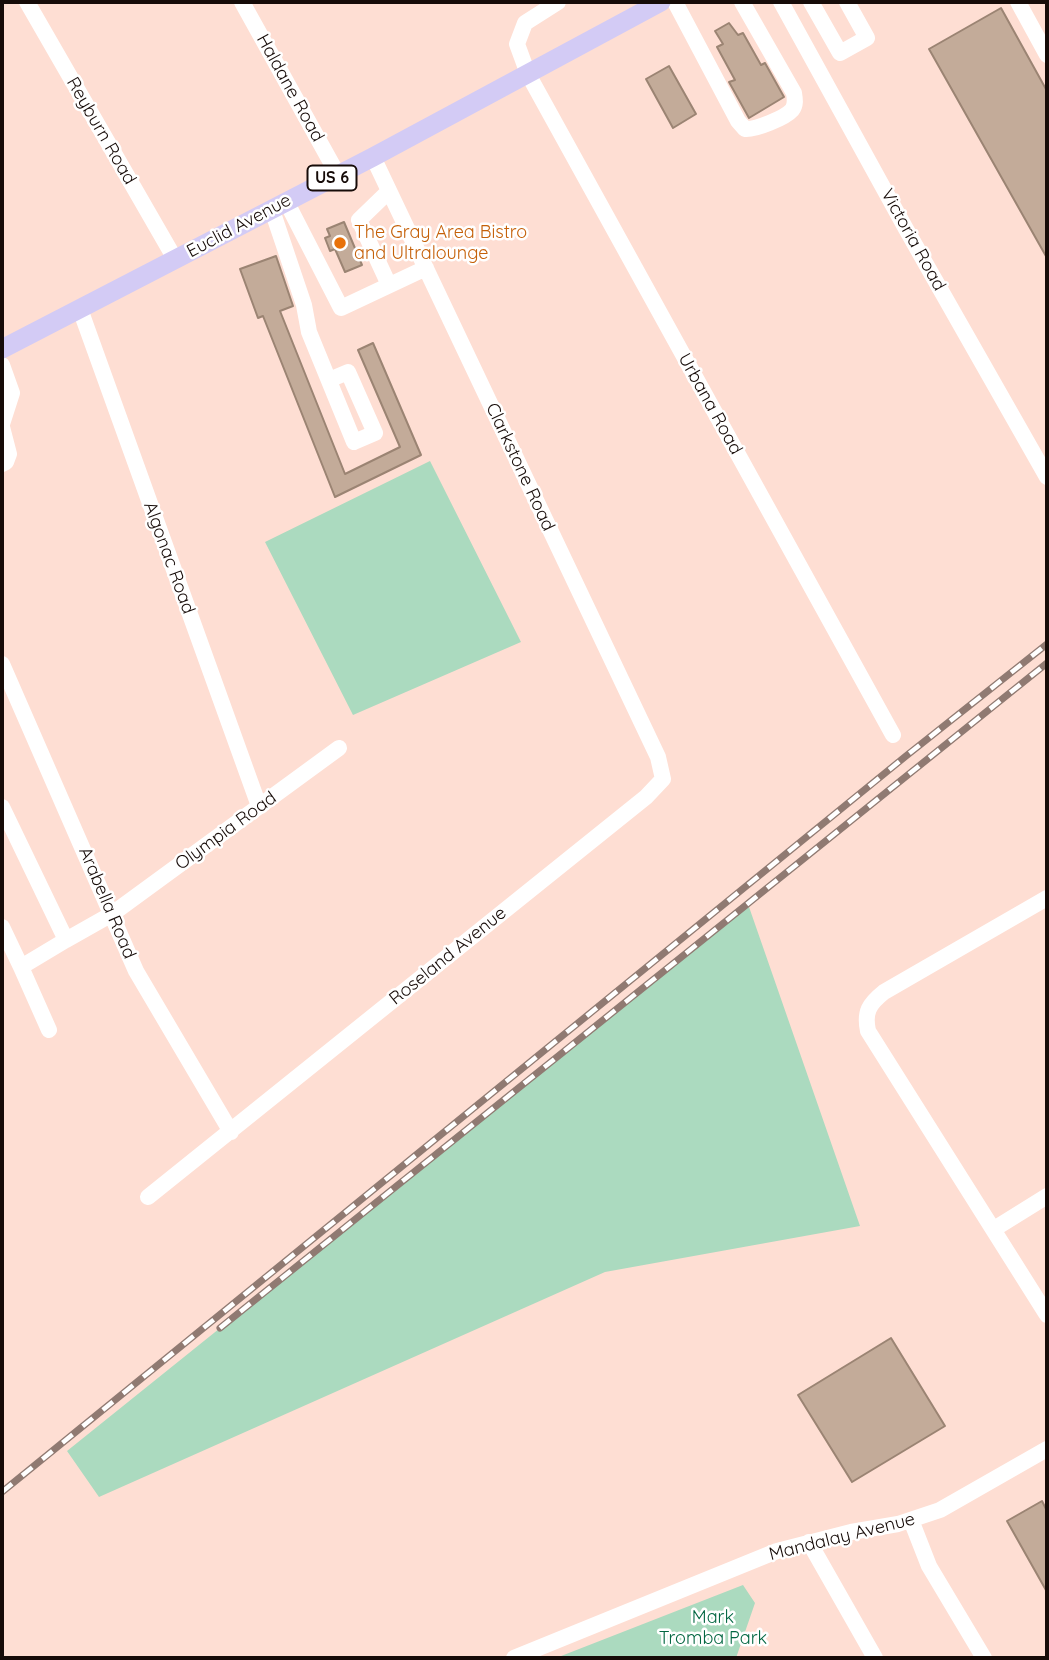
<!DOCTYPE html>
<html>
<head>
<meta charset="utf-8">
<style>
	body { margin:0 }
	#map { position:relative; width:1049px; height:1660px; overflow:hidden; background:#feded3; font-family:Quicksand,sans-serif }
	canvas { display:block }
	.frame { position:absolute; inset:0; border:4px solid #160b08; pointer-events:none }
</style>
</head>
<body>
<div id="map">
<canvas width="1049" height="1660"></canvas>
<div class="frame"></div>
</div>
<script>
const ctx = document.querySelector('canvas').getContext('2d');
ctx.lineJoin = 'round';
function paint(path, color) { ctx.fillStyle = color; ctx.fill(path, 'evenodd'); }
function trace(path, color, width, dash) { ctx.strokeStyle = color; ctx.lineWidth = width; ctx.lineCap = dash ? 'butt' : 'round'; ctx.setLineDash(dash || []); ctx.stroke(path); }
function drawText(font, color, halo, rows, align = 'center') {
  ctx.font = font + ' Quicksand,sans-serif'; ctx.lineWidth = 5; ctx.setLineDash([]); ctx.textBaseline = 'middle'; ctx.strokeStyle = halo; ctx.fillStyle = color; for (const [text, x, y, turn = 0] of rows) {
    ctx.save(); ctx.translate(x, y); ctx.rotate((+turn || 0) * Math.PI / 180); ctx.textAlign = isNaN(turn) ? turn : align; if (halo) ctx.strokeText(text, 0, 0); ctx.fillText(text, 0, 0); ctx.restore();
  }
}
const green = new Path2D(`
	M430 461 521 642 353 715 265 542Z
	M748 904 860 1226 605 1272 99 1497 67 1451Z
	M743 1585 755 1603 736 1658H556Z`);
const building = new Path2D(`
	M1001 8 1047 91V258L929 49Z
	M729 23 738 35 743 33 761 65 765 63 784 97 749 118 729 82 735 80 717 47 723 44 715 31Z
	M669 66 696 114 673 128 646 79Z
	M344 222 362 265 345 272 335 249 330 251 325 238 330 236 327 229Z
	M276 256 293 306 280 311 345 474 400 447 358 350 373 343 421 455 335 497 263 316 258 318 240 269Z
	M891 1338 945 1426 852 1482 798 1395Z
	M1042 1501 1047 1511V1592L1007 1521Z`);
const minor = new Path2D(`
	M27 2 175 259
	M242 2 338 175
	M558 2 525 23 517 44 528 74 893 735
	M675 2 738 121 745 129C755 130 785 118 792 110 796 105 795 99 794 93L742 2
	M781 2 906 229 1047 477
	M811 2 840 53 867 38 847 2
	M1018 2 1047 55
	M286 201 341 308 426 268
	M272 210 304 305 309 332 354 442 375 433 348 372 329 380
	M389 285 359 220 389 191
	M80 309 259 806
	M2 365 12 393 2 424
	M2 427 9 454 6 462 2 464
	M2 664 136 971 231 1132
	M2 807 66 940 112 914 339 748
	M1047 898 884 992C869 1004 864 1012 868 1031L1047 1315
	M2 927 21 967
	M49 1030 21 967 66 940
	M148 1197 646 797 663 779 658 757 373 157
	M994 1229 1047 1196
	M911 1520 929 1566 984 1658
	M809 1542 875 1658
	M514 1658 777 1551 851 1532 898 1524 940 1510 1047 1449`);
const major = new Path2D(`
	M2 349 373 157 661 2`);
const rail = new Path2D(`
	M220 1328 1047 663
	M2 1492 906 756 1047 644`);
const markers = [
	[340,243,7,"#e8710a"]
];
const shields = [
	[332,178,49]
];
const shieldNames = [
	["US 6",332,178]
];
const streetNames = [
	["Haldane Road",290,88,61],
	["Reyburn Road",101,131,60],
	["Euclid Avenue",239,226,-28],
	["Victoria Road",913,240,61],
	["Urbana Road",710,404,61],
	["Clarkstone Road",520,467,65],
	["Algonac Road",169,558,70],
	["Olympia Road",226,831,-36],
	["Arabella Road",107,903,67],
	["Roseland Avenue",448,956,-39],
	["Mandalay Avenue",842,1537,-14]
];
const foodNames = [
	["The Gray Area Bistro",354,233],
	["and Ultralounge",354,254]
];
const parkNames = [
	["Mark",713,1618],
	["Tromba Park",713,1639]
];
paint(green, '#abdabf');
paint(building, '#c3ab99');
trace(building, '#9b8473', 2);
trace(minor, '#fff', 16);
trace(major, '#d3cbf5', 19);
trace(rail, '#907a72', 7);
trace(rail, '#fff', 4.5, [13]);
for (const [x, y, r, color] of markers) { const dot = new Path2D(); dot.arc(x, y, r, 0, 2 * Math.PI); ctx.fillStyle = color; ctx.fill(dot); trace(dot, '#fff', 2.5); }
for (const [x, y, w] of shields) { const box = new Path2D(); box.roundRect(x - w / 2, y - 12.5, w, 25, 5); ctx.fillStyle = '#fff'; ctx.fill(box); trace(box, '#160b08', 2); }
drawText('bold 16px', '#160b08', null, shieldNames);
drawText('18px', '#160b08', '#fff', streetNames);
drawText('18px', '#c56008', '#fff', foodNames, 'left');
drawText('18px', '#036742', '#fff', parkNames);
</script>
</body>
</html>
